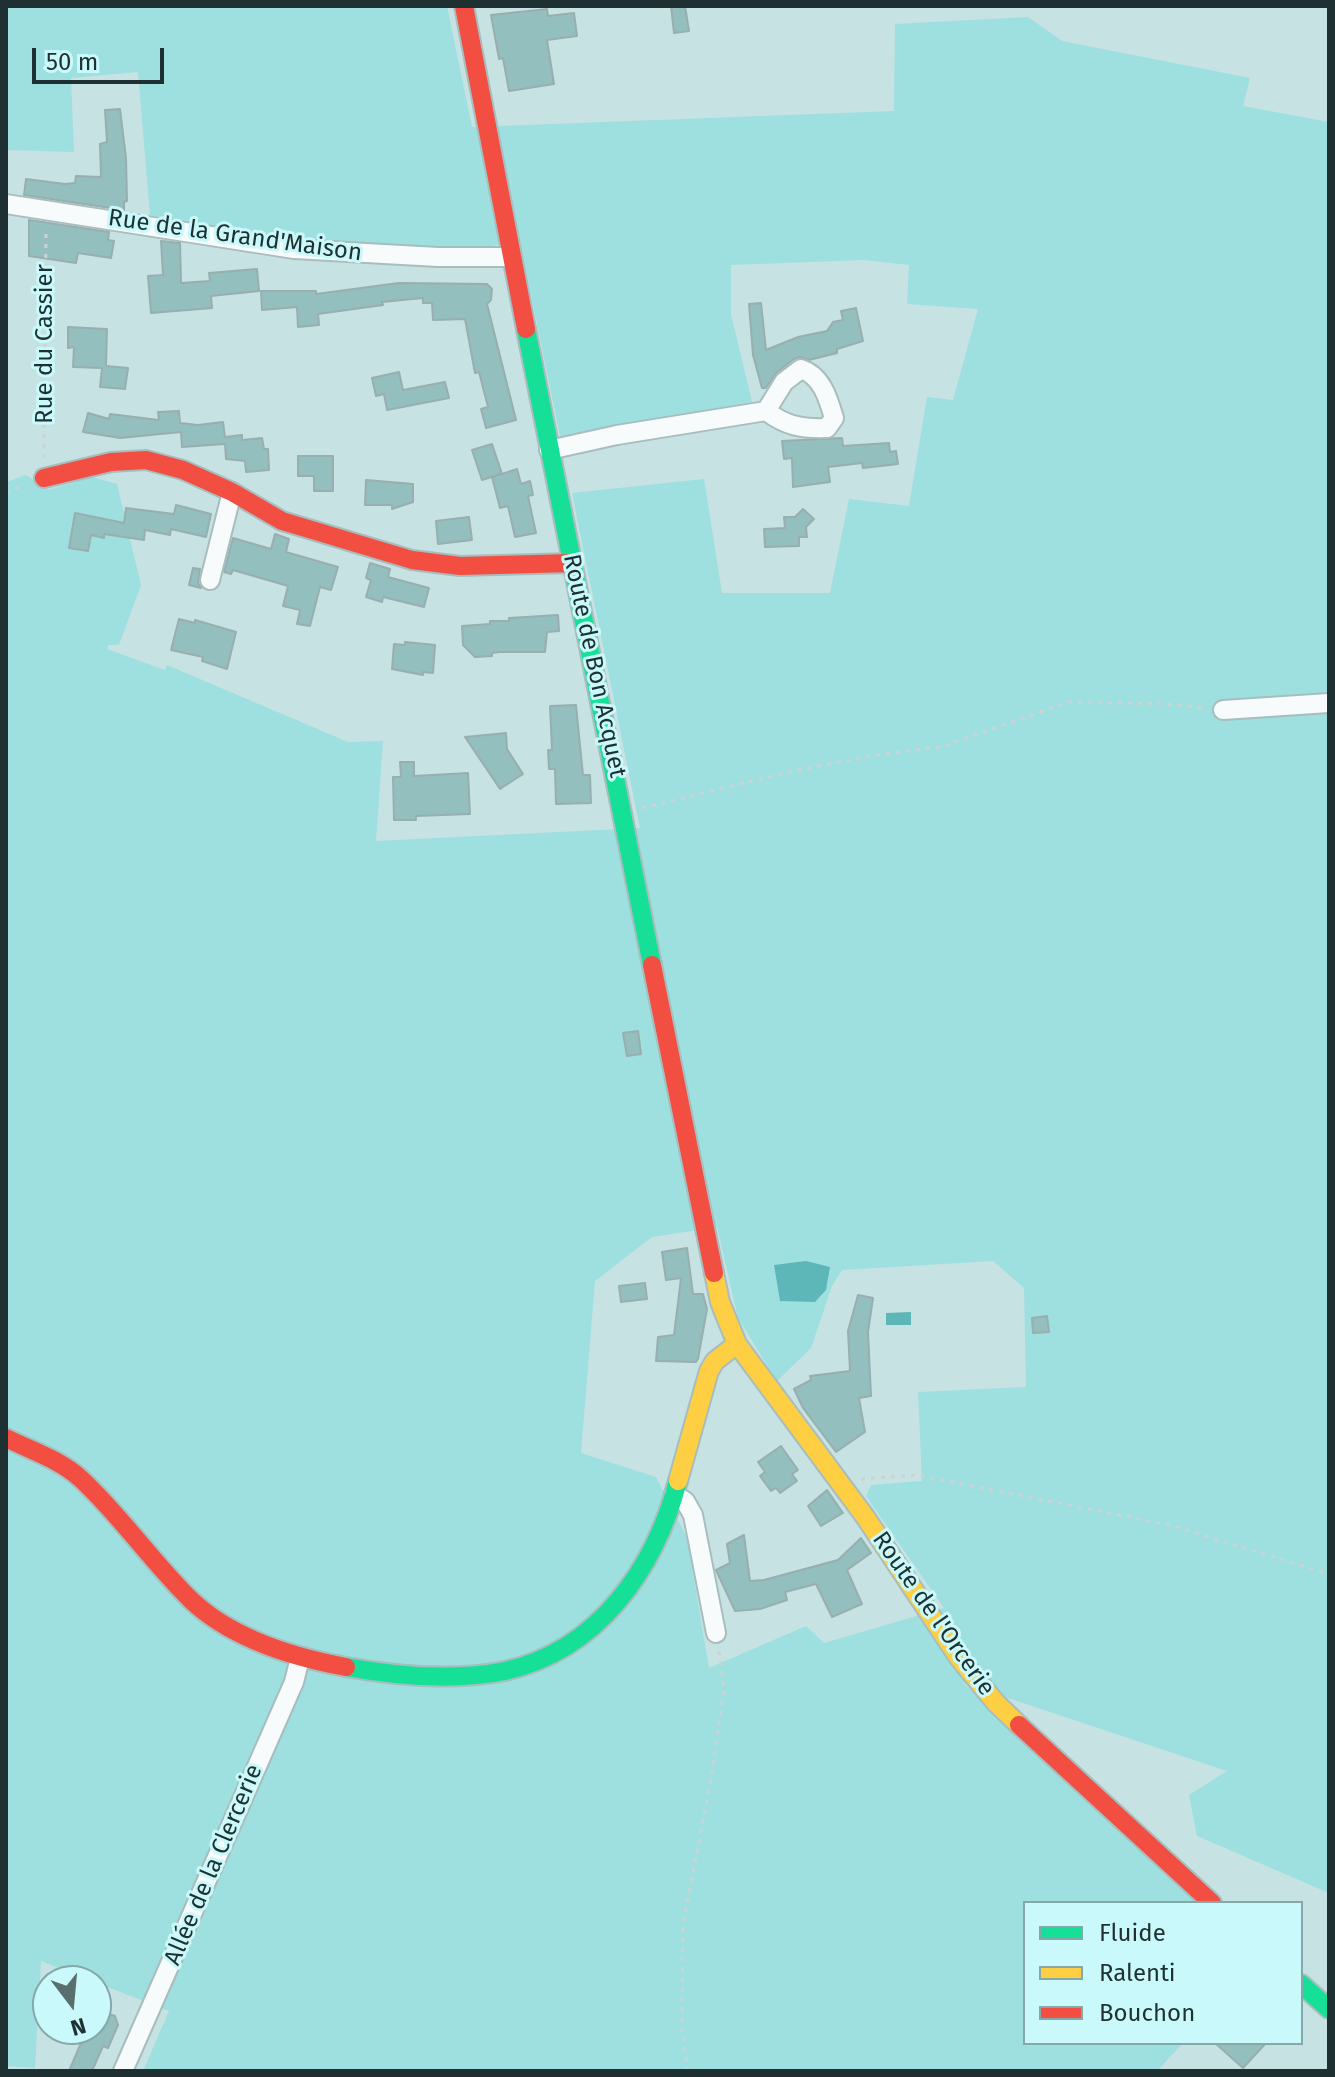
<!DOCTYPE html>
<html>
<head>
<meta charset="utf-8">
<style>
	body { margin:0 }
	#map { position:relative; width:1335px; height:2077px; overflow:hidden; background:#c7e2e2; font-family:"Fira Sans",sans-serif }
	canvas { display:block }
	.frame { position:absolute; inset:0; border:8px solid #1e3031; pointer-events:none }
	.legend { position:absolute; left:1023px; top:1901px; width:280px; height:144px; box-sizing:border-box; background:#c9f9fa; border:2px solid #85a9aa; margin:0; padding:10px 14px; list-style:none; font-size:24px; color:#1e3031 }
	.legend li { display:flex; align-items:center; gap:16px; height:40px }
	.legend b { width:40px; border:2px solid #85a9aa }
	.north { position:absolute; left:32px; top:1965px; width:80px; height:80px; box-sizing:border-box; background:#c9f9fa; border:2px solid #85a9aa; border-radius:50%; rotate:164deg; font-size:22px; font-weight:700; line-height:32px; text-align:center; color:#1e3031 }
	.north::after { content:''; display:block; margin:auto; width:28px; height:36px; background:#596e6f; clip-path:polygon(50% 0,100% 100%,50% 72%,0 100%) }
	.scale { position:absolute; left:32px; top:48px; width:132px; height:36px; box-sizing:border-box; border:4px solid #1e3031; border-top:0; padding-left:10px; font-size:24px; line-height:28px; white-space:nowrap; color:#1e3031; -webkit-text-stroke:6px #c9f9fa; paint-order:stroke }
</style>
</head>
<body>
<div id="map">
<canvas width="1335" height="2077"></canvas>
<div class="frame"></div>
<ul class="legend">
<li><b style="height:10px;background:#16e098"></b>Fluide</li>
<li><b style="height:10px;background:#ffcf43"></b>Ralenti</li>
<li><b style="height:10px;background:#f24e42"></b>Bouchon</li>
</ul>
<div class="north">N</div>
<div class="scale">50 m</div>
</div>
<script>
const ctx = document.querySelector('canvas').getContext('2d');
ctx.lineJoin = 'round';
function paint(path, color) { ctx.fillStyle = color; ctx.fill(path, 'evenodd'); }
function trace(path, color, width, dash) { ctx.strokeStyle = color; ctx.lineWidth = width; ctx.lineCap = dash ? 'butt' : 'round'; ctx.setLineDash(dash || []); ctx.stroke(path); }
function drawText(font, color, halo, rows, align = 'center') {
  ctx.font = font + ' "Fira Sans",sans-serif'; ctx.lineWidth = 6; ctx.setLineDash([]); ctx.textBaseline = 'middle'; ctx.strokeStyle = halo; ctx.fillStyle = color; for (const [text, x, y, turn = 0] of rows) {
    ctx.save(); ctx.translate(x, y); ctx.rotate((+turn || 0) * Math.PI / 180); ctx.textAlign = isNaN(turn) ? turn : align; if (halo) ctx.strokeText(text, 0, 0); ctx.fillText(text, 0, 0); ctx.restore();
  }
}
const green = new Path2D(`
	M6 6H447L472 127 894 111 895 24 1028 17 1062 41 1250 78 1243 106 1329 122V1893L1197 1836 1189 1795 1227 1771 963 1683 1224 1903H1025V2043H1183L1157 2071H143L169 2011 41 1961 35 2068 6 2066V482L26 475 48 490 92 477 117 484 141 585 119 645H108L107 649 165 670 167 665 348 742 383 741 376 841 640 828 572 493 704 479 722 593H830L849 499 909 506 927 397 953 400 978 309 907 304 909 265 864 260 731 265V314L752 402 560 436 520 241 480 248 370 245 248 234 150 215 138 72 71 78 74 152 6 150ZM717 1227 738 1318 777 1381 811 1348 832 1286 842 1270 993 1261 1024 1288 1026 1387 918 1392 922 1481 871 1485 866 1496 944 1608 824 1643 806 1626 709 1668 687 1538 656 1477 581 1453 595 1281 652 1237Z`);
const water = new Path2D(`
	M806 1261 830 1267 826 1290 815 1302 780 1301 774 1265Z
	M911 1312V1325H886V1313Z`);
const building = new Path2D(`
	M671 6H685L689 31 674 33Z
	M547 9 548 16 574 13 577 36 547 40 554 84 509 91 503 58 499 59 491 15Z
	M120 109 126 158 127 201 124 202V210L24 195 26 179 65 184 75 183 76 176 101 177 100 144 107 142 105 110Z
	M29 220 109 232 108 240 114 241 111 258 78 253 76 263 29 256Z
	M161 241 180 243 181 283 210 281 209 273 257 269 259 291 211 296 212 308 151 313 148 276 163 275Z
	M399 283 487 284 492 289 491 300 487 304 516 420 486 428 481 409 488 407 479 372 475 373 465 319 433 320 432 303H423V298L382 302 383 305 318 314 319 325 298 327 297 307 262 310 261 291H316V294Z
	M761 303 766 350 798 337 827 331 833 322 843 320 841 311 856 308 863 341 837 349V353L809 360 800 357 794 359 776 373 766 388H762L753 355 749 304Z
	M68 327 107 329 106 366 128 368 125 389 100 387 102 368 73 367 74 347 68 348Z
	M399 372 403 390 445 382 449 398 387 410 384 394 376 396 372 378Z
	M179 411 180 423 198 425 223 422 225 437 242 435V440L262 438 264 449H268L269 470 246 472 245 461 226 459 225 444 182 447 181 432 120 438 83 432 88 413 109 419 110 414 159 420 158 412Z
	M842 438 843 446 889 443 890 452 896 451 898 464 863 468 862 463 828 467 830 482 793 487 792 458 784 459 782 441Z
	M492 444 502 474 517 469 521 484 530 481 533 495 528 496 536 533 515 537 508 506 500 508 492 477 501 474 482 480 472 450Z
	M298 456H333V491H314V476H298Z
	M366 480 413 484V502L392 509V505H365Z
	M176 505 211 514 206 537 171 529 170 535 145 530 144 540 104 534V538L91 535 88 551 69 548 75 513 124 523 126 508 174 514Z
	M803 509 814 519 806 527 807 537H799V546L765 547 764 529 785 528 784 517H795Z
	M469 517 472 540 438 544 436 521Z
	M275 534 289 539 286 552 338 567 331 590 320 587 310 626 297 624 300 610 283 606 288 586 233 570 231 574 224 572 233 538 271 549Z
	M370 563 390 569 388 577 429 588 424 607 383 597 382 602 366 597 371 580 366 578Z
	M193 568 200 569 198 583 201 588 189 585Z
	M558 615 559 631 547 632 545 652H500L492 653V656L475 657 463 645 462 626 490 624V621H509V618Z
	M179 619 195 623V620L236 632 227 669 202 661 203 657 171 650Z
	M405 642 435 645 433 673 423 672V675L392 669 394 644 405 645Z
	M576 705 583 775H590L591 803 556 804 555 769H549L548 750H552L550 706Z
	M506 733 507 749 523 774 500 789 465 737Z
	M400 762H414V776L468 773 470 814 416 816V820H394L393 777H401Z
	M638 1031 641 1054 627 1056 623 1033Z
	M687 1248 693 1294H703L707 1309 698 1359 696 1362 656 1361 658 1337 674 1335 681 1278 666 1280 662 1252Z
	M645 1283 647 1299 621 1302 619 1286Z
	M858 1295 873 1298 868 1332 871 1396 859 1398 865 1432 836 1452 803 1408 794 1389 811 1380 810 1376 850 1371 848 1331Z
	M1047 1316 1049 1332 1033 1333 1032 1318Z
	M781 1446 798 1470 792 1474 797 1481 780 1493 776 1488 771 1491 760 1476 765 1472 758 1462Z
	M827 1490 843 1513 821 1526 808 1506Z
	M744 1535 750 1581 764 1580 838 1560 861 1538 871 1553 847 1570 862 1604 832 1617 816 1584 785 1592 787 1600 760 1609 735 1611 716 1570 730 1563 727 1544Z
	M109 2014 115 2016 118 2025 108 2048 103 2046 92 2071H69L87 2029H96V2019Z
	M1215 2043H1266L1243 2068Z`);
const path = new Path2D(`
	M44 458 46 230
	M6 492 26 485
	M642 808 793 771 876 755 940 747 1069 702 1166 704 1208 708
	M861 1479 917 1475 1170 1525 1329 1574
	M688 2071 682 2032 683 1925 711 1779 724 1689 719 1651
	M1326 2071 1329 2068`);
const street = new Path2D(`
	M6 204 294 249 438 257H512
	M549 450 617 435 766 411C786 426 802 429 827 428L834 418C828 398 822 376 801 369L784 382 766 411
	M210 580 232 492
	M1223 710 1329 703
	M674 1494 685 1501 693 1515 716 1633
	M123 2071 294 1682 300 1658`);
const fast = new Path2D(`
	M526 329 652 965
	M346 1667C396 1676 455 1681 505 1671 599 1650 655 1568 678 1481
	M1301 1984 1329 2009`);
const slow = new Path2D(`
	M714 1273 720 1302 737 1344 866 1518 959 1658 996 1703 1019 1725
	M678 1481 709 1371 715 1361 737 1344`);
const jam = new Path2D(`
	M464 6 526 329
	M44 478 111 462 146 460 183 470 232 492 282 521 412 560 460 566 573 563
	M652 965 714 1273
	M6 1438C30 1450 61 1460 81 1479 121 1516 152 1562 191 1600 232 1639 292 1657 346 1667
	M1019 1725 1212 1903`);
const streetNames = [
	["Rue de la Grand'Maison",235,236,8],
	["Rue du Cassier",45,344,-90],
	["Route de Bon Acquet",594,666,78],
	["Route de l'Orcerie",933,1614,55],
	["Allée de la Clercerie",214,1865,-67]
];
paint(green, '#9edfe0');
paint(water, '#5db7b9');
paint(building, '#93bfbf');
trace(building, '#99aeae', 2);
trace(street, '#a8bdbe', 22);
trace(fast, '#a8bdbe', 22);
trace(slow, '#a8bdbe', 22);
trace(jam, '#a8bdbe', 22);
trace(path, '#cbd4d4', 3, [4, 6]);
trace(street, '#f7fbfb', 18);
trace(fast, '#16e098', 18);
trace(slow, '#ffcf43', 18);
trace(jam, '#f24e42', 18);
drawText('24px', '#1e3031', '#c9f9fa', streetNames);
</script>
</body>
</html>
